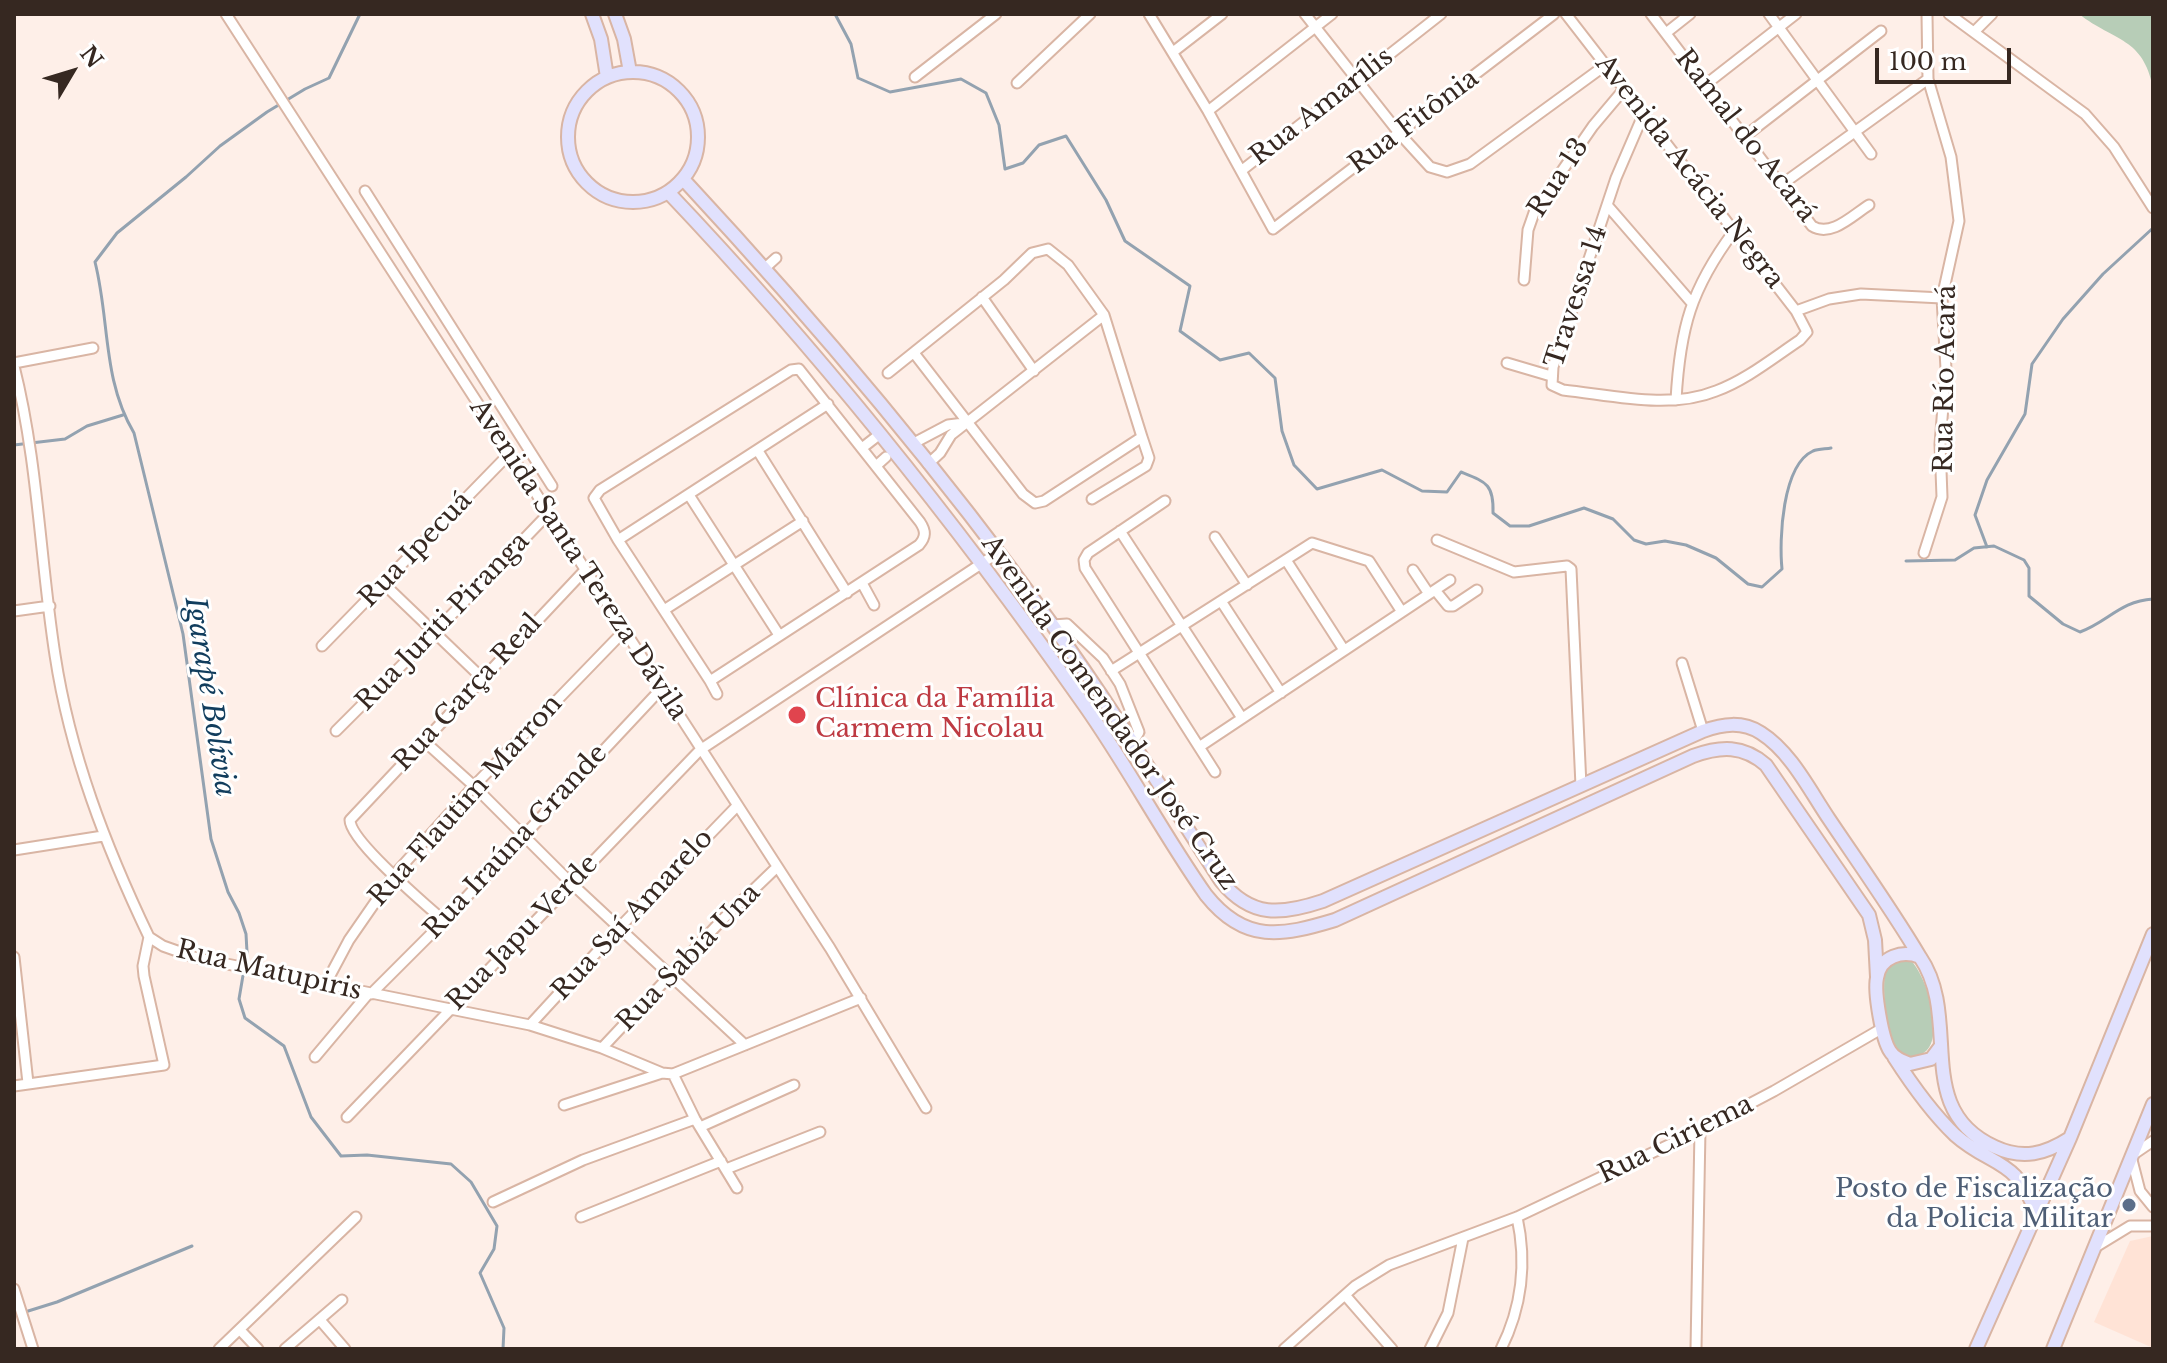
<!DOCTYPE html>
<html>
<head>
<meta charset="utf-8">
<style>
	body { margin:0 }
	#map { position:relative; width:2167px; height:1363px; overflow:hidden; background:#feefe8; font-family:"Libre Baskerville",serif }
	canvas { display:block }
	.frame { position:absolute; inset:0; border:16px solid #362821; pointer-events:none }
	.north { position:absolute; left:32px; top:32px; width:80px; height:80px; -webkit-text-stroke:6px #fff; paint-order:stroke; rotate:52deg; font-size:22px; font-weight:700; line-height:32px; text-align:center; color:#362821 }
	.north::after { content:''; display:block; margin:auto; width:28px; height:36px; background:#362821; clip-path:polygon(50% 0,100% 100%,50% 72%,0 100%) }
	.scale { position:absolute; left:1875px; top:48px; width:136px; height:36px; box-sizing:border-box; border:4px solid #362821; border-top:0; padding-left:10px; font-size:24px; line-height:28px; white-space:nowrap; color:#362821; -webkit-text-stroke:6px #fff; paint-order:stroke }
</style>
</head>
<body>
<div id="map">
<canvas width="2167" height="1363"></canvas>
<div class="frame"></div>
<div class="north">N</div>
<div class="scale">100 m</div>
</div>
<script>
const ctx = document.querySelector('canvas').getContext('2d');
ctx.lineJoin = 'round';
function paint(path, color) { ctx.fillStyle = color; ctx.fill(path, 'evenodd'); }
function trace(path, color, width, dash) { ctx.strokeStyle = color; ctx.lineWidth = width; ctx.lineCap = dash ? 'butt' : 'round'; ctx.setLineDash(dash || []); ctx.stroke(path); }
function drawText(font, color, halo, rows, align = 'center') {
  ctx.font = font + ' "Libre Baskerville",serif'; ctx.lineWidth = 6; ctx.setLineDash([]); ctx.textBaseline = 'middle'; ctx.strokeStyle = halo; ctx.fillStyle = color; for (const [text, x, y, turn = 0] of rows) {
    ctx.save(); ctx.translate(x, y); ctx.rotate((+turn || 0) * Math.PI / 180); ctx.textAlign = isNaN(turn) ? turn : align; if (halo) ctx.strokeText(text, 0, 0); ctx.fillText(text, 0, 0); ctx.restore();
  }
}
const built = new Path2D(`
	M2153 1236V1348L2094 1322 2130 1241Z`);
const green = new Path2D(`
	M2079 14H2153V88C2143 37 2115 42 2079 14Z
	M1908 958C1926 971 1948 1041 1922 1054 1884 1075 1881 986 1886 965Z`);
const stream = new Path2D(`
	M360 14 329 78 305 89 267 112 220 146 186 177 117 233 95 262C110 321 102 379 134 433L183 634 211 839 228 892 239 913 246 934 247 952 239 999 245 1018 284 1046 311 1117 341 1156 367 1155 451 1164 471 1182 497 1226 494 1249 480 1273 504 1328 503 1349
	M835 14 851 44 858 78 890 92 961 79 986 93 999 125 1005 169 1023 163 1039 145 1066 136 1106 200 1125 241 1190 286 1180 331 1220 360 1249 353 1275 378 1282 431 1294 465 1317 489 1382 470 1422 491 1447 492 1461 472C1486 482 1494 484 1493 513L1510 526H1529L1584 508 1613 519 1634 540 1646 544 1665 541 1686 545 1716 558 1748 584 1762 587 1782 569C1779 540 1782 465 1813 451 1818 449 1826 449 1831 448
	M14 445 65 439 87 426 123 415
	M1987 547 1975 515 1987 480 2025 414 2032 364 2063 319 2103 274 2153 228
	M1906 561 1955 560 1974 548 1994 546 2024 560 2029 568V596L2063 624 2080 632C2108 622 2120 601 2153 599
	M25 1312 57 1302 192 1246`);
const street = new Path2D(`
	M226 14 830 948 926 1108
	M1149 14 1208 111 1273 229 1554 14
	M1305 14 1399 133 1430 167 1447 172 1470 164 1607 64
	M1566 14 1796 311 1807 332 1800 340C1773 358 1746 380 1716 391 1669 410 1611 395 1563 390L1552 385 1553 367 1616 178 1644 113
	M1651 14 1812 226C1831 238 1853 215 1869 205
	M1769 14 1871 154
	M1949 14 2085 114 2114 147 2153 208
	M1974 32 1992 14
	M1666 33 1690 14
	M1173 52 1222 14
	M915 77 996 14
	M1017 83 1090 14
	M1705 85 1796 14
	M1208 111 1332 14
	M1744 137 1881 31
	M1241 171 1441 14
	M1781 185 1928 79
	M365 191 552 486
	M1607 205 1691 302
	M765 268 776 258
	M1524 280 1528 230 1535 210 1593 126 1625 88
	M982 297 1034 371
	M1796 311 1829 299 1861 294 1942 298
	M14 363 93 348
	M1507 363 1551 376
	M14 366C38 461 40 559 55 655 70 754 106 847 149 937L163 946 197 958 530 1025 602 1048 662 1073 673 1074 861 998
	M799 369 920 522C926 531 926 537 919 545L710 681 618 540 594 498 600 490 791 370Z
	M888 373 1004 280 1032 253 1048 249 1068 265 1104 315 1142 437 1044 501 1035 503 1023 494 914 353
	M1676 400C1680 328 1691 289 1734 231
	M912 444 948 425 964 423
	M862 448 880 434
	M758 451 847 593
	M928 464 940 453 951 435 1104 315
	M876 466 886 457
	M689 495 779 635
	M1092 499 1146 466 1149 458 1142 437
	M1165 501 1088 553 1084 560 1085 568 1215 772
	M1120 531 1242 718
	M1215 537 1247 585
	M618 540 828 404
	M1437 540 1514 572 1567 566 1571 569 1581 786
	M1924 553 1942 497 1940 444 1946 369 1942 298 1959 221 1951 157 1928 79 1927 14
	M1286 560 1344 650
	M1413 570 1429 594
	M862 583 874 605
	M384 584 482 678
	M1435 590 1448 606H1453L1477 590
	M1221 601 1281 693
	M664 610 803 521
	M14 611 50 606
	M1053 625 1067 624 1103 658 1120 684 1139 732 1132 743
	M322 646 510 453
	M1682 663 1703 731
	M1111 671 1312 543 1369 561 1402 612
	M710 681 717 694
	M336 731 435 632 549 513
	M423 740 474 786 571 883 745 1045
	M1199 747 1450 580
	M14 850 103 836
	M444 921C425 904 350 841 350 820L585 570
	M14 957 28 1083
	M325 985 349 940 394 875 474 786 624 631
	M371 994 444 921 661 689
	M530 1025 620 927 737 806
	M602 1048 721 921 776 868
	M315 1057 368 994
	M673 1074 695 1119 737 1188
	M14 1086 164 1065 144 976 143 966 149 937
	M564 1105 662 1073
	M347 1117 700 750 999 552
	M700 1127 794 1085
	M2153 1141 2131 1156 2140 1191 2153 1207
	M726 1169 820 1132
	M493 1202 583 1160 695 1119
	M581 1217 721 1161
	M2094 1248 2130 1226H2153
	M14 1289 33 1349
	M1345 1295 1392 1349
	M320 1320 345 1349
	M240 1330 258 1349
	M219 1349 356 1217
	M285 1349 342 1300
	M1284 1349 1355 1286 1389 1265 1517 1217 1700 1130 1774 1091 1881 1029
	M1430 1349 1448 1313 1463 1238
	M1501 1349C1522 1307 1527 1263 1517 1217
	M1696 1349 1700 1130`);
const secondary = new Path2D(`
	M592 14 601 39 607 77
	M615 14 624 39 630 72
	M568 137a65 65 0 1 1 130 0a65 65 0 1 1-130 0Z
	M683 179C813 319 938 467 1051 623 1111 706 1165 794 1221 881 1251 918 1281 915 1323 901L1703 731C1723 724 1742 721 1761 733 1791 752 1810 791 1829 819 1860 865 1892 910 1920 957
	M668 192C820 352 958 525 1085 706 1128 767 1163 834 1206 895 1245 944 1282 936 1335 920L1693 756C1721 746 1743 745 1766 765L1869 915 1875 940 1877 977
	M1940 1047 1931 1059 1910 1064C1902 1061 1894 1058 1890 1051 1882 1039 1874 992 1877 978 1880 956 1903 950 1920 957 1963 1020 1911 1109 1995 1147 2023 1160 2045 1154 2070 1138
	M1894 1057C1912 1085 1931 1112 1955 1135 1991 1167 2018 1158 2036 1214
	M1976 1349 2070 1138 2153 934
	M2053 1349 2153 1104`);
const markers = [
	[797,715,10,"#e0444e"],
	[2129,1205,8,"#5c6f8a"]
];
const streetNames = [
	["Rua Amarílis",1322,107,-38],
	["Rua Fitônia",1414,122,-37],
	["Ramal do Acará",1745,136,52],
	["Avenida Acácia Negra",1689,172,52],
	["Rua 13",1559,178,-57],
	["Travessa 14",1577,297,-72],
	["Rua Río Acará",1946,379,-89],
	["Rua Ipecuá",416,550,-46],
	["Avenida Santa Tereza Dávila",578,560,57],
	["Rua Juriti Piranga",443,622,-46],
	["Rua Garça Real",468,693,-47],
	["Avenida Comendador José Cruz",1109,713,55],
	["Rua Flautim Marron",466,801,-48],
	["Rua Iraúna Grande",516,842,-47],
	["Rua Saí Amarelo",633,915,-47],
	["Rua Japu Verde",523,933,-46],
	["Rua Sabiá Una",689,958,-46],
	["Rua Matupiris",269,971,13],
	["Rua Ciriema",1676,1140,-26]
];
const healthNames = [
	["Clínica da Família",815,700],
	["Carmem Nicolau",815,730]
];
const serviceNames = [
	["Posto de Fiscalização",2113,1190],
	["da Policia Militar",2113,1220]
];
const waterNames = [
	["Igarapé Bolívia",209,697,81]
];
paint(built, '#ffe3d6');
paint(green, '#b7cdb7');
trace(stream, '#93a2b0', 3);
trace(street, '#d9b5a4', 13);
trace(secondary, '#d9b5a4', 16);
trace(street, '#fff', 9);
trace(secondary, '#e1e1fd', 12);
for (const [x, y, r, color] of markers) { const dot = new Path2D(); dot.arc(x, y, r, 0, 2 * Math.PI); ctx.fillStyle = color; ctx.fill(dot); trace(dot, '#fff', 3); }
drawText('26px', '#362821', '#fff', streetNames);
drawText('26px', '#be3a42', '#fff', healthNames, 'left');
drawText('26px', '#4e5e75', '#fff', serviceNames, 'right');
drawText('italic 28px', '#113d5d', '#fff', waterNames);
</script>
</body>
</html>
